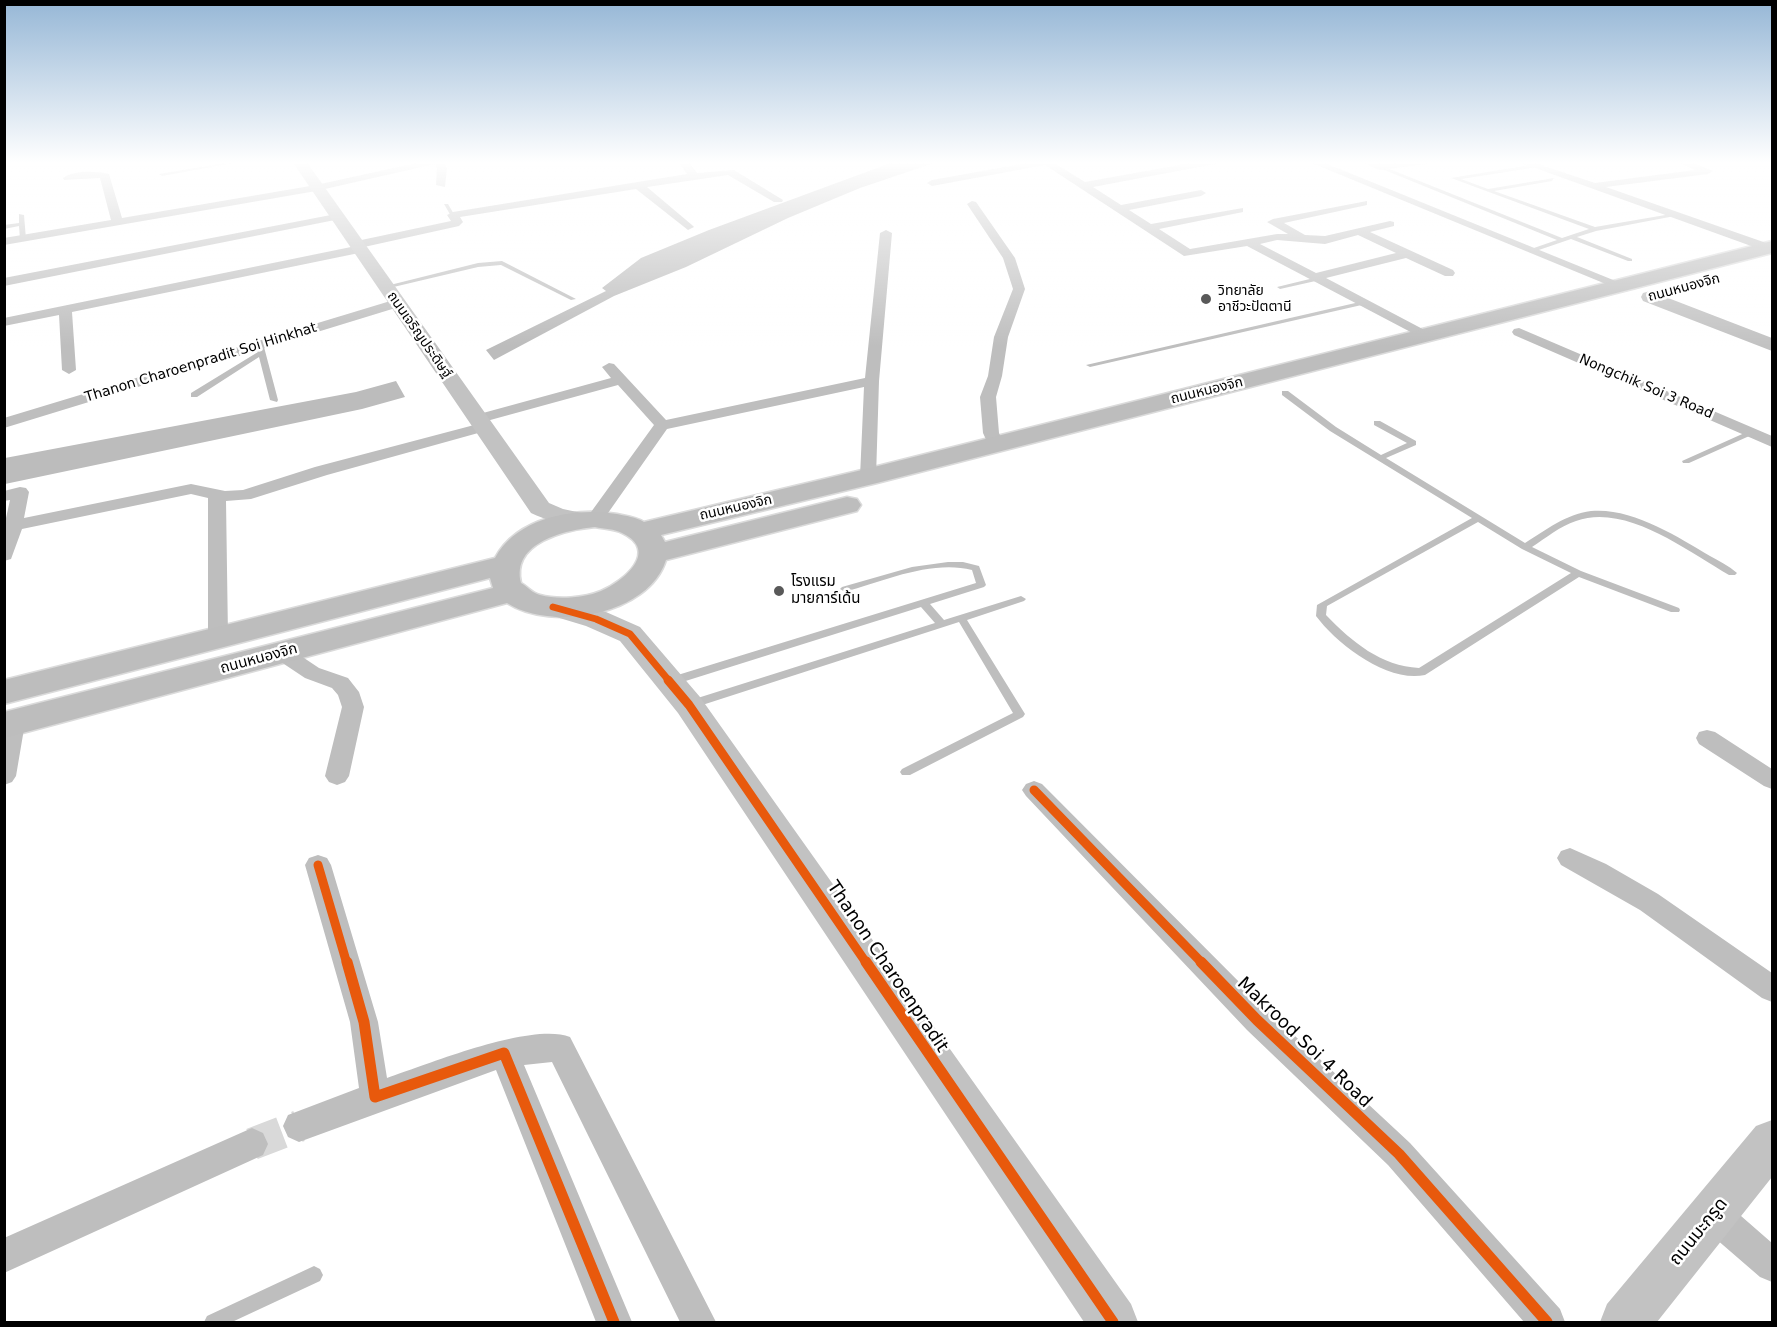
<!DOCTYPE html>
<html>
<head>
<meta charset="utf-8">
<style>
	body { margin:0 }
	#map { position:relative; width:1777px; height:1327px; overflow:hidden; background:#fff; font-family:"DejaVu Sans",sans-serif }
	canvas { display:block }
	.frame { position:absolute; inset:0; border:6px solid #000; pointer-events:none }
</style>
</head>
<body>
<div id="map">
<canvas width="1777" height="1327"></canvas>
<div class="frame"></div>
</div>
<script>
const ctx = document.querySelector('canvas').getContext('2d');
ctx.lineJoin = 'round';
function paint(path, color) { ctx.fillStyle = color; ctx.fill(path, 'evenodd'); }
function trace(path, color, width, dash) { ctx.strokeStyle = color; ctx.lineWidth = width; ctx.lineCap = dash ? 'butt' : 'round'; ctx.setLineDash(dash || []); ctx.stroke(path); }
function drawText(font, color, halo, rows, align = 'center') {
  ctx.font = font + ' "DejaVu Sans","Noto Sans Thai",sans-serif'; ctx.lineWidth = 5; ctx.setLineDash([]); ctx.textBaseline = 'middle'; ctx.strokeStyle = halo; ctx.fillStyle = color; for (const [text, x, y, turn = 0] of rows) {
    ctx.save(); ctx.translate(x, y); ctx.rotate((+turn || 0) * Math.PI / 180); ctx.textAlign = isNaN(turn) ? turn : align; if (halo) ctx.strokeText(text, 0, 0); ctx.fillText(text, 0, 0); ctx.restore();
  }
}
const water = new Path2D(`
	M896 161H940L860 188 788 218 686 267 614 296 494 360 486 350 606 291 602 288 641 258 709 230Z
	M396 381 405 397 362 409 5 484V458L356 392Z`);
const streetTunnel = new Path2D(`
	M252 1144 299 1126`);
const lane = new Path2D(`
	M236 161H245L162 176 159 174Z
	M1536 164 1538 167 1461 179 1488 189 1554 178 1552 181 1494 191 1595 227 1677 213 1680 215 1596 231 1577 237 1632 259V261H1628L1571 239 1533 252 1530 250 1531 249 1557 240 1377 167 1382 166 1562 238 1589 229 1451 178Z
	M444 204H448L455 216H451Z
	M19 214 24 215 26 239 23 241 20 239 19 226 4 229V225L19 223Z
	M502 261 576 299 571 300 501 265 478 267 385 289 382 287 478 263Z
	M1318 277 1320 278V280L1280 289 1277 287Z
	M1364 301 1366 302V304L1090 367 1086 365Z
	M260 345 264 347 278 400 277 402 270 400 259 357 197 397H191V393L258 352 256 347Z
	M1282 391H1288L1336 427 1381 455 1407 443 1374 425V421H1380L1416 441V445L1386 458 1525 543C1546 530 1566 514 1591 511 1631 507 1677 536 1710 556 1719 561 1729 566 1737 573L1735 575H1729C1687 551 1626 503 1576 521 1560 526 1546 538 1532 547L1581 571 1679 608 1680 610 1679 612H1671L1579 577 1425 675C1387 683 1337 644 1316 616L1317 605 1472 518 1330 431 1282 395ZM1478 522 1522 549 1571 573 1419 668C1381 666 1352 642 1326 615L1327 606Z
	M1749 431H1755L1756 433 1689 463H1683L1682 461Z
	M948 562H963L979 566 986 585 984 587 930 604 944 620 1021 596 1026 599 1024 601 967 620 1025 714 1023 717 910 775H902L900 772 902 769 1013 713 959 622 693 708H685L684 705 685 702 935 623 921 607 676 684H668L667 681 668 678 976 583 972 570C931 560 884 581 845 592L840 589 842 587 912 567Z
	M314 1266 320 1269 323 1275 320 1281 232 1322H204L207 1316Z`);
const street = new Path2D(`
	M4 161H11L4 164Z
	M425 161H443L447 168 445 187 436 185 437 168 435 164 316 191 4 245V238L111 220 100 178 64 180 63 178C74 170 95 171 109 174L122 218 316 185Z
	M678 161H688L697 173 734 170 783 200 782 202H774L728 175 647 187 692 225 694 227 688 230 636 189 460 217 463 222 459 226 364 247 363 252 359 253 72 312 76 370 69 374 62 370 59 315 4 326V318L351 247 352 242 451 221 447 215 453 212 687 174Z
	M1038 161H1051L1085 182 1201 161H1220L1215 164 1093 187 1121 205 1201 190 1206 193 1201 196 1129 210 1151 224 1243 208V212L1159 229 1190 249 1277 234H1288L1267 222 1273 219 1367 201V205L1284 223 1305 235 1325 236 1390 221 1394 222V226L1370 232 1453 270 1455 273 1453 276H1445L1406 258 1326 278 1434 335 1432 338H1422L1247 246 1184 256 1045 165 932 186 927 183 932 180ZM1358 235 1396 253 1316 273 1260 244 1277 240 1325 244Z
	M1307 161H1320L1628 286 1622 290 1618 289Z
	M1359 161C1367 160 1375 163 1383 164 1399 164 1415 159 1431 161L1426 164 1380 170Z
	M1516 161H1529L1595 183 1695 170 1675 161H1688L1713 171 1708 174 1606 187 1772 245V251H1765Z
	M972 201 976 202 1015 258 1025 289 1008 337 1002 376 996 397 999 433 1004 445 996 450 990 448 983 433 980 397 988 376 994 337 1013 289 1003 258 967 204Z
	M336 214 342 217 340 219 4 286V278Z
	M886 230 892 233 879 381 876 477 874 481H862L860 477 864 387 667 429 601 523H589L586 519 654 425 618 385 483 422 491 427 489 430 327 475 251 499 226 501 228 637 225 642 218 644 211 642 208 637V498L191 494 22 529 11 559 4 561V527L10 500 4 501V491L20 487 26 488 29 492 24 518 191 484 225 491 243 490 315 467 478 424 470 419 472 416 611 378 602 367 609 363 614 364 666 420 865 378 880 233Z
	M397 299 404 303 402 306 4 428V418Z
	M1519 328 1772 436V447L1514 335 1512 332 1514 329Z
	M282 646 289 648 319 668 348 678 359 692 364 707 349 776 345 782 337 785 329 782 325 776 342 707 338 695 332 688 305 678 275 658 272 653 275 648Z
	M14 715 22 717 25 723 16 776 12 782 4 785V720Z
	M1707 730 1715 732 1772 769V789L1764 786 1699 744 1696 738 1699 732Z
	M1034 781 1042 784 1267 1010 1410 1143 1560 1309 1565 1322H1524L1388 1165 1247 1030 1026 796 1022 790 1026 784Z
	M1570 848 1606 864 1658 894 1772 973V1002L1762 998 1640 910 1561 865 1557 858 1561 851Z
	M318 855 327 858 331 865 378 1022 387 1078C429 1064 531 1022 570 1037L716 1322H680L552 1062 524 1065 632 1322H596L496 1070 299 1142 288 1137 283 1126 288 1115 359 1088 350 1022 305 865 309 858Z
	M252 1128 263 1133 268 1144 263 1155 4 1273V1238Z
	M1713 1197 1725 1202 1772 1243V1282L1760 1277 1701 1226 1696 1214 1701 1202Z`);
const secondary = new Path2D(`
	M292 161H306L549 503 563 509 591 515 595 520 591 525C572 530 549 521 531 513Z
	M1650 291 1772 338V351L1643 301 1641 297 1643 293Z
	M553 598 606 612 640 627 700 697 1131 1304 1138 1322H1084L678 713 620 641 586 626 543 613 539 607 543 601Z
	M1772 1120V1177L1657 1322H1600L1607 1304 1756 1126Z`);
const primary = new Path2D(`
	M1772 241V253L877 483 661 535 665 542 847 497 857 499 861 505 857 511 666 560C649 615 552 632 507 603L4 738V712L493 588 490 578 4 704V680L495 558C517 517 575 507 617 514 626 516 636 517 644 522L866 469ZM595 527C604 529 615 529 622 533 660 551 624 581 601 591 584 598 558 600 540 595 532 593 528 587 521 583 511 542 566 530 595 527Z`);
const cyclewayFar2 = new Path2D(`
	M553 607 596 619 630 634 670 682`);
const cyclewayFar1 = new Path2D(`
	M668 680 689 705 867 964
	M1034 790 1203 964
	M318 865 347 964`);
const cycleway = new Path2D(`
	M347 962 364 1022 375 1097 504 1053 614 1322
	M866 962 1113 1322
	M1201 962 1257 1020 1399 1154 1547 1322`);
const markers = [
	[1206,299,6,"#595959"],
	[779,591,6,"#595959"]
];
const farStreetnames = [
	["ถนนหนองจิก",1684,288,-15],
	["ถนนเจริญประดิษฐ์",419,335,55],
	["Thanon Charoenpradit Soi Hinkhat",201,363,-17],
	["Nongchik Soi 3 Road",1646,387,23],
	["ถนนหนองจิก",1207,391,-14],
	["ถนนหนองจิก",736,508,-13]
];
const farPoinames = [
	["วิทยาลัย",1218,291],
	["อาชีวะปัตตานี",1218,307]
];
const poiNames = [
	["โรงแรม",791,582],
	["มายการ์เด้น",791,599]
];
const streetNames = [
	["ถนนหนองจิก",259,659,-15]
];
const nearStreetnames = [
	["Thanon Charoenpradit",887,967,56],
	["Makrood Soi 4 Road",1304,1043,44],
	["ถนนมะกรูด",1699,1232,-51]
];
paint(water, '#bcbcbc');
trace(streetTunnel, '#d9d9d9', 32, [32, 16]);
trace(primary, '#dbdbdb', 3);
paint(lane, '#bebebe');
paint(street, '#bebebe');
paint(secondary, '#c2c2c2');
paint(primary, '#bdbdbd');
trace(cyclewayFar2, '#e8590c', 7);
trace(cyclewayFar1, '#e8590c', 9);
trace(cycleway, '#e8590c', 11);
const sky = ctx.createLinearGradient(0, 0, 0, 346);
sky.addColorStop(0, '#96b7d6');
sky.addColorStop(0.47, '#fff');
sky.addColorStop(1, '#ffffff00');
ctx.fillStyle = sky;
ctx.fillRect(0, 0, 1777, 346);
for (const [x, y, r, color] of markers) { const dot = new Path2D(); dot.arc(x, y, r, 0, 2 * Math.PI); ctx.fillStyle = color; ctx.fill(dot); trace(dot, '#fff', 2); }
drawText('14px', '#000', '#fff', farStreetnames);
drawText('14px', '#000', '#fff', farPoinames, 'left');
drawText('15px', '#000', '#fff', poiNames, 'left');
drawText('15px', '#000', '#fff', streetNames);
drawText('18px', '#000', '#fff', nearStreetnames);
</script>
</body>
</html>
